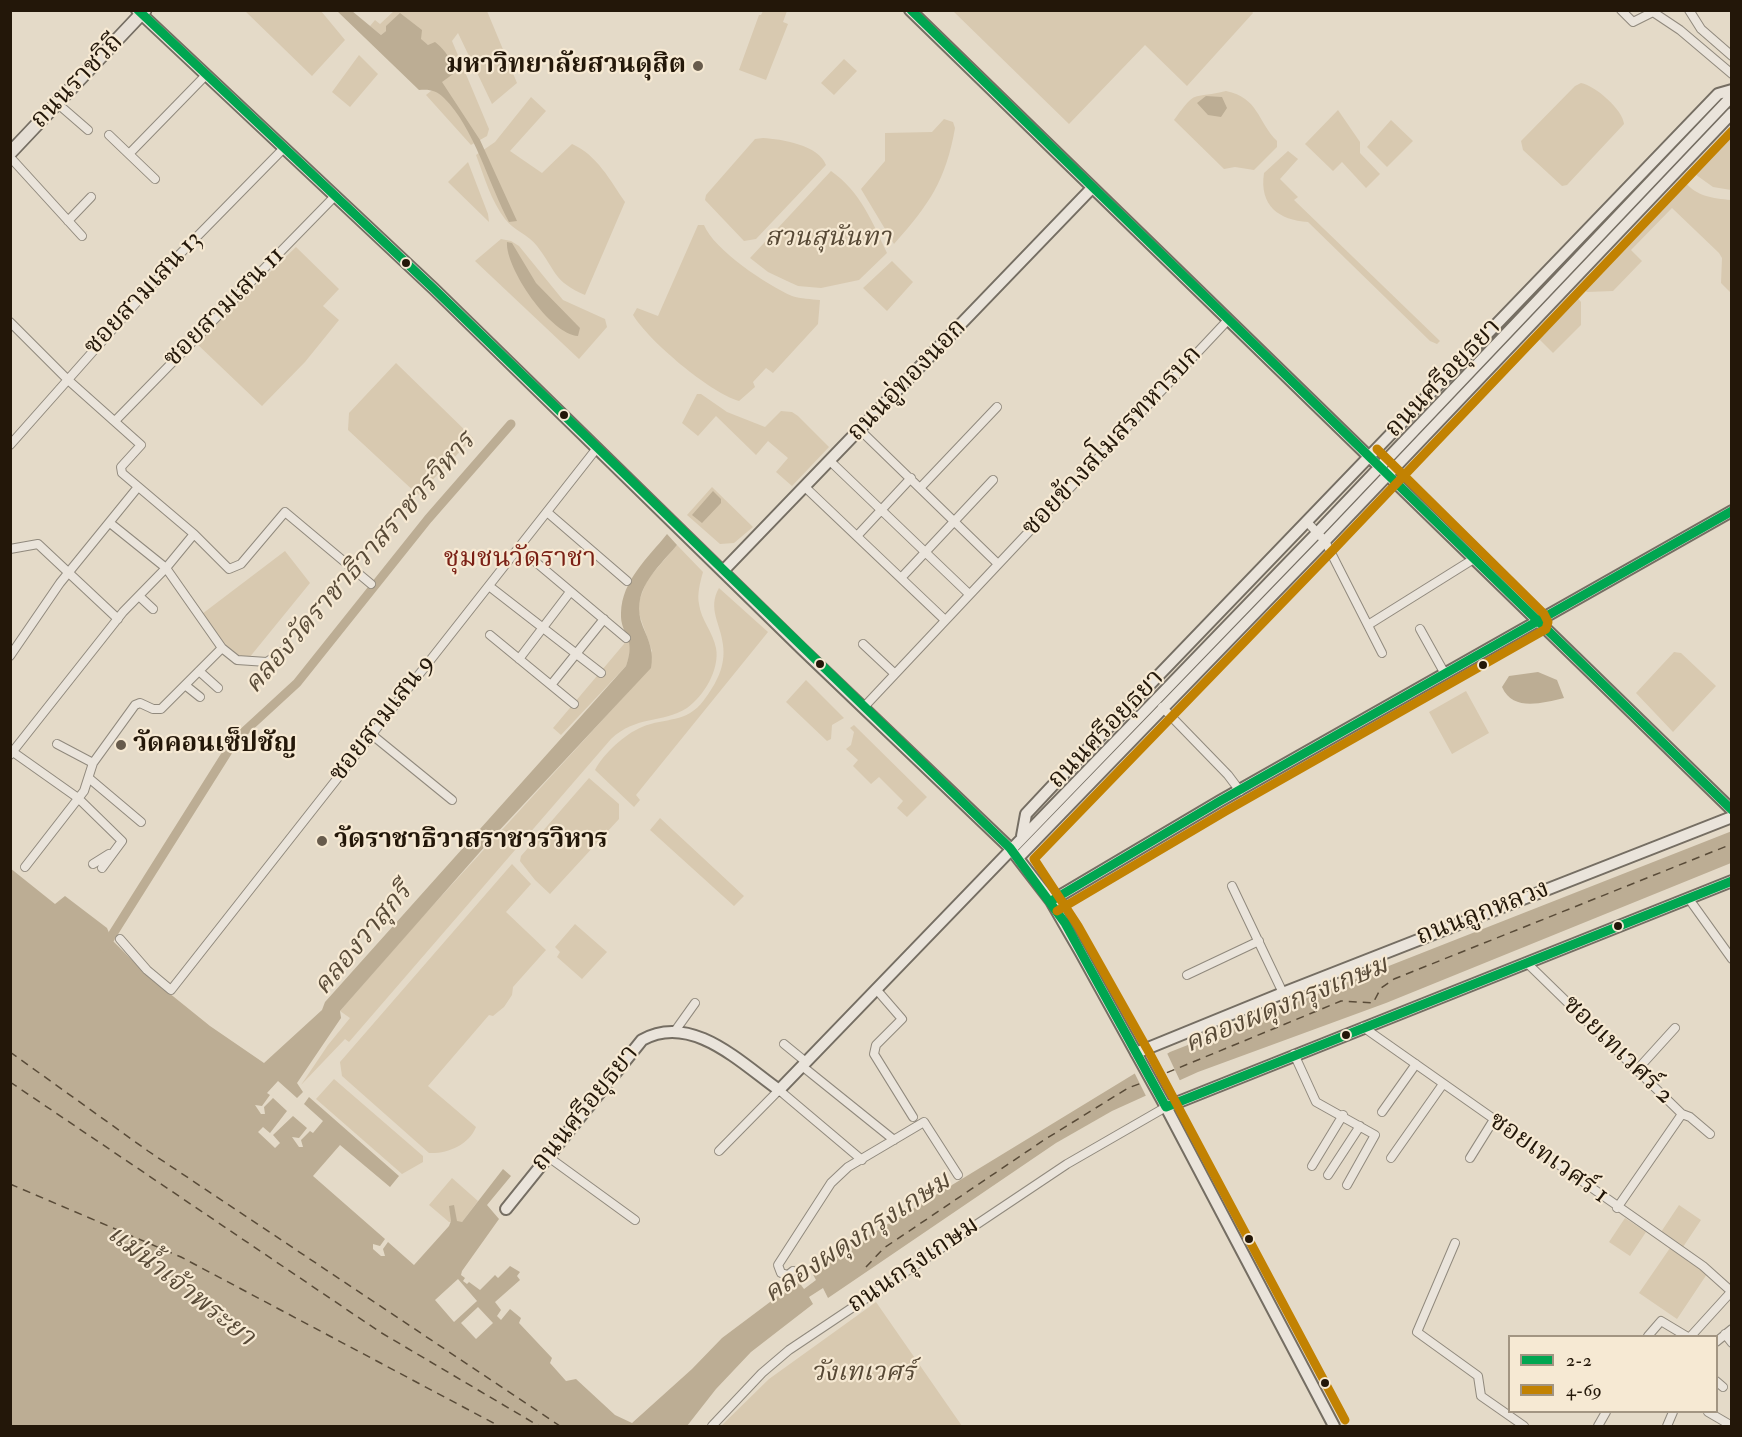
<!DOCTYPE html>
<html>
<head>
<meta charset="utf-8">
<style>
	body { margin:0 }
	#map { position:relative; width:1742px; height:1437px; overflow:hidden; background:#e4dac8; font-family:"IM FELL Double Pica",serif }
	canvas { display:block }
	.frame { position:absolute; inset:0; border:12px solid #231709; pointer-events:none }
	.legend { position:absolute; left:1508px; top:1335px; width:210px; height:78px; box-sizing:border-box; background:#f6e9d3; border:2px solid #a29582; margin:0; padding:8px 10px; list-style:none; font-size:18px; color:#231709 }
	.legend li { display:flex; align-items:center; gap:12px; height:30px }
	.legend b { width:30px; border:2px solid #a29582 }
</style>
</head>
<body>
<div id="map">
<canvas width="1742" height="1437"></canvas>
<div class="frame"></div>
<ul class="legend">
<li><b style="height:8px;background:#00a651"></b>2-2</li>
<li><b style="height:8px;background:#c28202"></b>4-69</li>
</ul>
</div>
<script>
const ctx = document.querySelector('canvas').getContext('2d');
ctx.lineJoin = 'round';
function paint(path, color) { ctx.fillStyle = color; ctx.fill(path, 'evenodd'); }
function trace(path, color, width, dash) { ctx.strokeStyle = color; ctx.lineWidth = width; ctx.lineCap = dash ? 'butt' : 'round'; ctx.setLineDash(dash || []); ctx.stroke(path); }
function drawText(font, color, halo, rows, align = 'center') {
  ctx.font = font + ' "IM FELL Double Pica","Noto Serif Thai",serif'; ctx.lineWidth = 4.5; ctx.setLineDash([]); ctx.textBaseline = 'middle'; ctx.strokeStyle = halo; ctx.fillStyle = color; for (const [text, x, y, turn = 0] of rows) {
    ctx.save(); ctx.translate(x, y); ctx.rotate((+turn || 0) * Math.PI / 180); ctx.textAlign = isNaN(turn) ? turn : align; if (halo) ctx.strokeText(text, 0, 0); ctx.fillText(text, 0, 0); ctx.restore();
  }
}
const green = new Path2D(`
	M1251 10 1253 13 1187 86 1145 45 1069 124 953 11Z
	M245 11H321L345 40 312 76Z
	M394 11H487L517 83 492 104 458 33 452 41 489 129 487 136 471 145 426 95 442 82 428 45 386 26V31L381 35 370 26 375 20 380 24Z
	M763 11H787L783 22 788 24 766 80 739 70 759 15H761Z
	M359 55 378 74 350 107 332 92Z
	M844 59 857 71 834 95 821 83Z
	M1581 83C1596 86 1623 110 1624 124L1567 185 1562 186 1523 150 1521 141 1575 86Z
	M1226 91C1259 98 1257 121 1277 141V147L1254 170 1235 167 1224 169 1174 120C1198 88 1189 100 1226 91Z
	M531 97 546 111 510 151 542 173 572 144C597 155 610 180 625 202L585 295C553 281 557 272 537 246 529 235 513 230 505 219 491 201 484 176 476 155L495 142Z
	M1338 110 1360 142V153L1380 174 1366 188 1342 162 1333 171 1305 144Z
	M944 119 953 122 955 128C946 180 929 205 894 244L861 189 885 161V133L932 132Z
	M1391 120 1413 141 1387 167 1367 147Z
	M1730 134H1732L1731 190 1713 187 1692 172Z
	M763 138C781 139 819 145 826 165L756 239 744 241 705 200 706 195 755 139Z
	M1288 151 1298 159 1280 179 1298 197 1294 200 1440 341 1437 344 1430 341 1308 222C1279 220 1259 206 1264 173Z
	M468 162 488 214 489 222 448 182Z
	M831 171C860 191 873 223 887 253L859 280 821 288 798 286 787 281 768 272 750 258Z
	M1684 181C1697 197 1712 198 1731 200V293L1721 283 1722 258 1719 253 1672 208 1631 250 1642 261 1613 291 1587 292 1581 287Z
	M698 225H704C714 250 767 285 792 296 801 299 811 299 820 300L818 324 773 373 766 368 753 382 755 387 739 401C709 392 649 341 633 315L637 308 658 316Z
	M501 239 511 241 519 246 563 300 605 319 607 327 579 359 475 261Z
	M296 247 339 289 323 306 339 320 305 362 262 406 196 343Z
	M892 261 913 282 887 311 863 288Z
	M1574 294 1581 302V325L1553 353 1535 335Z
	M396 363 473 438 418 495 348 430 349 413Z
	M697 394H701L727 412 765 427 781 411 792 412 798 416 829 447 792 486 776 472 788 458 768 441 756 455 716 416 698 436 682 423Z
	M712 487 753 527 734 543 720 544 687 515Z
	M677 545 703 572C700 583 697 594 699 604 701 620 713 632 716 648 720 669 704 696 687 708 661 724 637 715 611 739L349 1042 345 1039 301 1085 328 1045 350 1018 340 1011 414 926 629 691 652 651 638 611 639 601 647 580Z
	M285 551 310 583 249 658H235L202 614Z
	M719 588 768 632 636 795 640 800 634 807 595 770C604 753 625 734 642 727 666 717 686 724 704 700 716 684 726 666 723 645 721 624 707 609 719 588Z
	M629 638 631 651 626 666 561 735 553 728Z
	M1674 652 1681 653 1716 686 1673 732 1636 693Z
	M806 680 844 718 832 725 831 739 827 741 786 702Z
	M1466 691 1489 733 1452 754 1429 712Z
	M854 725 927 797 907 817 897 808 903 801 879 777 871 784 853 766 858 760 846 749 851 745 854 732 850 728Z
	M589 778 619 804V819L550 894 535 880 520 861 521 856Z
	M660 818 744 896 734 906 650 830Z
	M512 864 531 884 506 912 546 950 513 987 512 995 504 1007 493 1016 489 1015 428 1086 476 1127C469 1145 447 1154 429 1153L342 1076 340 1062Z
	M575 924 607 952 582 979 557 957 560 952 555 947Z
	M334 1079 423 1156V1162L402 1174 316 1099Z
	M452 1178 478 1201 462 1222H449L429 1205Z
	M1679 1205 1701 1220 1683 1247 1661 1232Z
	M1625 1218 1646 1232 1630 1256 1609 1242Z
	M1670 1248 1707 1274 1677 1319 1639 1293Z
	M876 1302 962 1426H721L769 1379Z`);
const water = new Path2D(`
	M337 11H352L381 35 386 31V26L400 13 422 30 421 39 428 45 435 42C446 51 452 59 453 74L442 82 480 140 517 221 509 222C489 185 474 127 444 98 436 90 429 89 419 90Z
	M1206 96 1222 97 1227 108 1221 117 1208 115 1197 103Z
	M507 242 512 243 536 283 580 328 578 336C551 335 505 268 507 242Z
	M713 491 721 499V503L702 523 692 515Z
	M667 534 677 545C656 570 629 592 643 627 649 641 654 652 651 668L494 836 340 1011 341 1018 297 1083 303 1092 297 1098 278 1081 267 1093 270 1095 262 1106 255 1105 261 1114H265L264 1107 273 1098 287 1111 270 1133 263 1127 258 1132 275 1148 280 1143 273 1135 293 1116 307 1128 299 1138 292 1137 299 1147H303L301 1140 310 1131 313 1133 323 1121 304 1104 309 1097 399 1176 390 1187 340 1145 313 1176 385 1239 380 1246 373 1244V1249L381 1256H385L383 1249 388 1242 414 1265 449 1226 451 1221 449 1206 454 1205 457 1221 462 1222 503 1169 511 1176 487 1205 499 1219 462 1271 461 1275 465 1278 463 1281 467 1284 469 1282 480 1290 495 1275 498 1278 510 1266 520 1272 517 1276 520 1280 495 1302 501 1310 497 1316 501 1320 510 1309 521 1318 519 1323 552 1358 550 1363 566 1381 576 1379 615 1415 632 1423 692 1369 722 1338 798 1281 804 1289 816 1280 811 1271 1170 1052 1732 831 1731 863 1386 1003 1198 1072 1112 1111 1056 1143 828 1298 823 1288 809 1297 813 1304 751 1352 716 1389 687 1426H11L10 868 55 904 65 896 107 928 112 940 148 976 210 1026 264 1063 322 1010 325 1002 626 666C637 636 620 636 621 613 622 580 648 558 667 534ZM458 1279 477 1301 454 1322 435 1300ZM478 1307 493 1323 476 1339 461 1323Z
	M1538 672 1557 680 1564 698C1542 703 1513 712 1502 687L1509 676Z`);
const pier = new Path2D(`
	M1166 1051 1181 1083 1147 1098 1133 1070Z`);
const canal = new Path2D(`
	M104 948 235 740 297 683 428 519 511 424`);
const ferry = new Path2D(`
	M10 1052 148 1151 560 1426
	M1154 1078 1341 1001 1373 1003 1381 988 1394 979 1732 844
	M10 1082 380 1332 539 1426
	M10 1184 181 1257 499 1426
	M866 1267 884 1248 1044 1140 1128 1088 1147 1081`);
const street = new Path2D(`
	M1621 10 1633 22 1653 12 1680 30 1732 74
	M1689 10 1701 29 1732 56
	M58 104 88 130
	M109 135 155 179
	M129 154 206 75
	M10 157 82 236
	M68 221 91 197
	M10 322 67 379 141 445 121 467 122 473 194 534 229 569 241 564 285 512 371 584
	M115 421 335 196
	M860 430 998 564
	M10 445 174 260 283 149
	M830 461 969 594
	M805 487 945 620
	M921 487 997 407
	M547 512 627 581
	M110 523 166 568 222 648 237 660 267 662 281 652
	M1308 523 1325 541 1382 653
	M857 536 911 478
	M519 548 626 638
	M10 549 38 544 118 619
	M901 578 993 480
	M489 586 601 673
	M139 596 153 609
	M1368 625 1472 560
	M1420 629 1445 674
	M490 635 574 704
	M863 644 895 674
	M10 656 60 583 138 487
	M519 659 570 592
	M199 671 218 688
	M185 685 200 697
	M551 685 604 619
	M864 707 1227 321
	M1162 707 1228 775 1240 791
	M371 734 452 800
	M57 744 93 763
	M13 752 78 798 122 841 102 868
	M10 755 123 612 166 568 194 534
	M90 779 141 822
	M93 864 109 854
	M25 867 84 791 93 763 135 705 140 703 153 709H161L222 648
	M1232 886 1283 993
	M1689 899 1732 959
	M120 939 147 970 171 990 597 448
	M1527 963 1682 1114 1690 1117 1710 1134
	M1187 975 1259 941
	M876 989 902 1019 876 1045 874 1054 913 1117
	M1363 1027 1703 1266 1732 1292
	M675 1031 695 1003
	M784 1044 806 1062
	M1294 1054 1316 1102 1375 1135 1347 1185
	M802 1066 894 1140
	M1636 1071 1675 1028
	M1382 1112 1416 1064
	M719 1151 779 1090 862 1160
	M547 1156 635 1220
	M1391 1158 1443 1084
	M1470 1158 1493 1121
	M1312 1166 1343 1115
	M1328 1175 1360 1126
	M1617 1208 1682 1114
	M1455 1243 1417 1332 1478 1376 1481 1396 1524 1426
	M793 1271 788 1275 781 1273 778 1265 831 1183 848 1167 924 1122 958 1175
	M1725 1334 1732 1343
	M1648 1336 1661 1321 1686 1336
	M1691 1336 1731 1292
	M1716 1342 1732 1329
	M1716 1381 1723 1387
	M1708 1412 1732 1426
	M712 1426 762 1373 789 1350 1067 1164 1166 1107
	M1598 1426 1606 1412
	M1667 1426 1673 1412`);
const secondary = new Path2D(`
	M137 10 434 289 803 650 1010 848 1051 901 1081 953 1166 1107 1334 1426
	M910 10 1732 810
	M723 571 1091 189
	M1022 836 1026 814 1055 783 1718 94 1732 90
	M1018 858 1325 541 1732 113
	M1051 901 1220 801 1732 511
	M1136 1053 1283 993 1732 817
	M1166 1107 1732 881
	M506 1209 642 1040C691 1012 741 1063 779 1090L1318 532 1732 96`);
const primary = new Path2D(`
	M10 153 145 10`);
const bus1 = new Path2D(`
	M138 10 434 289 1010 848 1065 923 1166 1107 1732 881
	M911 10 1732 810
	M1051 901 1220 801 1732 511`);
const bus2 = new Path2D(`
	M1057 911 1226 811 1546 629 1548 622 1544 614 1377 449
	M1345 1420 1150 1054 1078 926 1034 859 1334 549 1732 131`);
const markers = [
	[698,66,6,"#675b4c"],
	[406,263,5,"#231709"],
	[564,415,5,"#231709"],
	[820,664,5,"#231709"],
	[1483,665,5,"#231709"],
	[121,745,6,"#675b4c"],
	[322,841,6,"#675b4c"],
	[1618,926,5,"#231709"],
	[1346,1035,5,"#231709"],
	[1249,1239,5,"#231709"],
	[1325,1383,5,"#231709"]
];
const poiNames = [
	["มหาวิทยาลัยสวนดุสิต",686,66,"right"],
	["วัดคอนเซ็ปชัญ",133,745],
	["วัดราชาธิวาสราชวรวิหาร",334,841]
];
const streetNames = [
	["ถนนราชวิถี",78,82,-46],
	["ซอยสามเสน 13",144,294,-47],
	["ซอยสามเสน 11",225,308,-45],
	["ถนนศรีอยุธยา",1444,379,-46],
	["ถนนอู่ทองนอก",908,381,-46],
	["ซอยข้างสโมสรทหารบก",1113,442,-47],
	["ซอยสามเสน 9",383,719,-52],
	["ถนนศรีอยุธยา",1107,730,-46],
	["ถนนลูกหลวง",1483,914,-21],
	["ซอยเทเวศร์ 2",1617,1051,44],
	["ถนนศรีอยุธยา",586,1109,-51],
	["ซอยเทเวศร์ 1",1548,1159,35],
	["ถนนกรุงเกษม",914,1266,-34]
];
const parkNames = [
	["สวนสุนันทา",828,239],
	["วังเทเวศร์",863,1374]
];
const neighbourhoodNames = [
	["ชุมชนวัดราชา",520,560]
];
const waterNames = [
	["คลองวัดราชาธิวาสราชวรวิหาร",361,564,-49],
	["คลองวาสุกรี",364,940,-50],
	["คลองผดุงกรุงเกษม",1287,1006,-22],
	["คลองผดุงกรุงเกษม",858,1239,-33],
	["แม่น้ำเจ้าพระยา",180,1287,38]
];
paint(green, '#d8c9b0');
paint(water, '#bcad94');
paint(pier, '#e4dac8');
trace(canal, '#bcad94', 9);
trace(ferry, '#594b38', 1.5, [8, 6]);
trace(street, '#90897d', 10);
trace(secondary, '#756e63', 14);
trace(primary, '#756e63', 15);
trace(street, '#eae4db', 8);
trace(secondary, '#eae4db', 10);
trace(primary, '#e6dfd5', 12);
trace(bus1, '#00a651', 9);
trace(bus2, '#c28202', 9);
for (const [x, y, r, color] of markers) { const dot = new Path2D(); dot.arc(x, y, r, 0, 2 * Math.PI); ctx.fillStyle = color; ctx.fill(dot); trace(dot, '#f6e9d3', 2); }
drawText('bold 26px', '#231709', '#f6e9d3', poiNames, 'left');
drawText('26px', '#231709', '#f6e9d3', streetNames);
drawText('italic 26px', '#564835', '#f6e9d3', parkNames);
drawText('27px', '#7a1f14', '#f6e9d3', neighbourhoodNames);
drawText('italic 27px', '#594b38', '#f6e9d3', waterNames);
</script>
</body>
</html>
